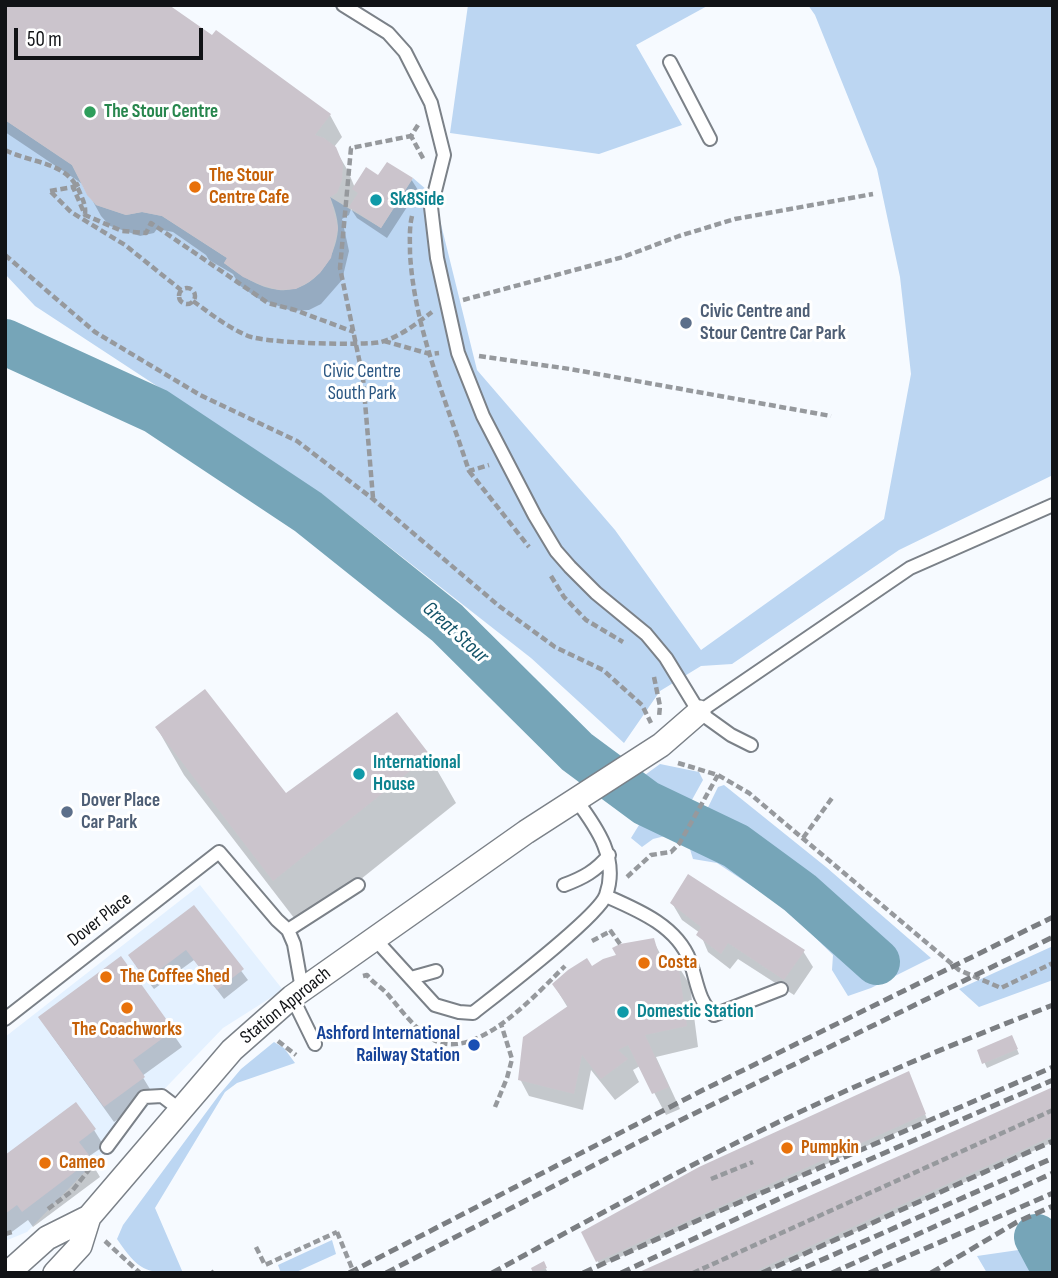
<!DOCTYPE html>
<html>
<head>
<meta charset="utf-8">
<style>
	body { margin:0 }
	#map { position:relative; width:1058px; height:1278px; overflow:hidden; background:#f6faff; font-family:"Sofia Sans Condensed",sans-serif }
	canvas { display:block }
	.frame { position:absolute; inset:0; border:7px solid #111316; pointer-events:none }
	.scale { position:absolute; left:14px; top:28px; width:189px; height:32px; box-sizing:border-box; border:4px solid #111316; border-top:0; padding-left:9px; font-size:21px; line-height:24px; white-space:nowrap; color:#111316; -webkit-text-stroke:5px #fff; paint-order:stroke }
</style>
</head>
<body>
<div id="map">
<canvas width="1058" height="1278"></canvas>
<div class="frame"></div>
<div class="scale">50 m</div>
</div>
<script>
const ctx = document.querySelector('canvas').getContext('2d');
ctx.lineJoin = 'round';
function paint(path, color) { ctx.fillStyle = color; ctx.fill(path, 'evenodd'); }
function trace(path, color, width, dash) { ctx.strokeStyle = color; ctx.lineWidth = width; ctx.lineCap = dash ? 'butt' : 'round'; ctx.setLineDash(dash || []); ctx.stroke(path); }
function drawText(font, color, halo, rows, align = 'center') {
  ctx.font = font + ' "Sofia Sans Condensed",sans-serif'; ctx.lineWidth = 6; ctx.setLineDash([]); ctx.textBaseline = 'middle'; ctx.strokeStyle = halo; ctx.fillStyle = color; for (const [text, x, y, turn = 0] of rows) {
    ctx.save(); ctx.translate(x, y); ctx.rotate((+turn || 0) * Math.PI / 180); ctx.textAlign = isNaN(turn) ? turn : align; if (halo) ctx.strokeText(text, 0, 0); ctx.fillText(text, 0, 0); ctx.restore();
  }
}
const built = new Path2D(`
	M200 885 283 990 223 1028 27 1232 5 1241V1037Z`);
const green = new Path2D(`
	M468 5H709L636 45 682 125 599 154 450 133Z
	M808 5H1050L1053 10V475L899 550 732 664 701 666 660 691 624 743 531 658 323 495 35 306 5 274V120L72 165 87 194 96 205 126 215 142 212 162 216 227 258 224 263C240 275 259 288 279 290 313 293 336 259 338 229 338 218 334 207 330 197L381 228 413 178 434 196 477 370 615 530 701 650 884 519 911 374 900 277 877 169 815 15Z
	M660 764 699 772 703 780 673 834 653 839 642 847 631 838 639 825 625 803 618 810 612 799Z
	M724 785 826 867 931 958 871 988 848 996 832 970 833 955 785 908 717 863 693 859 689 846 718 787Z
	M1053 946V980L979 1007 959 989Z
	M274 1042 284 1048 295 1063 237 1083 225 1092 155 1208 183 1273C144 1273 139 1271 117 1239L123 1225 219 1095 241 1069Z
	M332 1240 336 1254 294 1273H281L278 1265Z
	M1053 1245V1273H987L977 1256Z`);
const shadow = new Path2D(`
	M5 5 330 115 342 137 334 147 348 171 355 188 379 178 411 179 418 190 387 238 357 218 351 209 349 215 342 219 349 251 342 280 321 304 309 310 292 311 257 298 239 285 233 274 209 260 206 255 173 232 157 229 154 233 140 236 110 226 101 216 84 185 5 132Z
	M157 728 285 795 429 756 456 803 301 927 184 775Z
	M672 903 803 951 813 967 794 995 738 959 730 969 708 952 700 933 682 920Z
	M193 907 248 980 224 999 194 960 154 989 136 966Z
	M653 940 667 967 677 964 690 985 698 1047 656 1057 680 1109 666 1115 640 1066 633 1070 639 1082 615 1100 591 1070 583 1110 529 1096 520 1079 568 1008 554 985Z
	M121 959 182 1047 142 1076 153 1094 114 1122 50 1033Z
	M1014 1042 1019 1054 987 1068 979 1051Z
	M911 1078 927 1119 600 1266 584 1233Z
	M1053 1089V1142L764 1273H640Z
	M94 1130 104 1146 88 1157 100 1177 33 1227 28 1220 5 1237V1157Z
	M543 1263 548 1273H535L533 1269Z`);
const river = new Path2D(`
	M5 342 156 411 308 512 447 623 577 752 646 803 736 846 800 893 877 962
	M1037 1237 1053 1267`);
const building = new Path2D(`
	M5 5H169L212 35 216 30 331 114 315 135 324 138 336 147 343 164 342 180 337 193 330 197 338 228 331 258 320 273 309 282 296 289 279 290 261 285 243 277 224 263 227 258 162 216 142 212 126 215 96 205 87 195 72 165 5 120Z
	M387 162 413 178 381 228 349 207 358 193 352 189 366 167 378 175Z
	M205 689 286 793 397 712 430 755 273 881 155 727Z
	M688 874 805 950 784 980 728 943 721 954 696 935 701 927 670 903Z
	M194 905 244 969 217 990 186 950 146 980 128 955Z
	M654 938 662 966 678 962 687 1026 645 1035 669 1087 652 1094 628 1045 618 1050 628 1059 601 1079 582 1055 574 1094 518 1080 523 1037 568 1006 552 984 568 970 587 958 592 966 603 959 616 955 612 948 620 944Z
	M121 956 174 1030 133 1060 145 1077 104 1107 38 1017Z
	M1012 1035 1018 1049 982 1064 977 1050Z
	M909 1071 926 1114 596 1262 581 1232 699 1167Z
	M1053 1087V1136L751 1273H637Z
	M76 1102 96 1129 79 1142 92 1159 22 1212 17 1205 5 1214V1155Z
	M544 1261 547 1268 533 1273 531 1268Z`);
const path = new Path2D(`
	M418 125 411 136 424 160
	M5 150C33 164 67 161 80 193 83 200 86 206 85 214
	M50 191 73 187 85 215 122 231 146 233 151 223 268 303 295 310 354 332
	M51 192 71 212 125 245 181 290
	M412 216C409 228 410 241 410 253 414 328 446 400 469 471L489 465
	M5 255 95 332 200 395 297 441 373 499 499 606 555 647 603 670 642 705 651 723
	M179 296a8 8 0 1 1 16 0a8 8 0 1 1-16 0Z
	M463 300 623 257 679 236 735 219 873 194
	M193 301C211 314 227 327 248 336 265 343 362 346 381 342 400 337 417 323 432 312
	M384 341 430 354 439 353
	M479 356 570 369 831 416
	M469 471 529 547
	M373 498 363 378 340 268 351 148 411 136
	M551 576 564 597 586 620 623 642
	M654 677 660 706 659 717
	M678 763 718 775 749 793 959 970 1001 988 1053 963
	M803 838 832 798
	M627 877 651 855 671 852 679 844 718 775
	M610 930 620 944
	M592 941 611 931
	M363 976 367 975C374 984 383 988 390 997 402 1011 415 1029 432 1039 475 1064 537 993 565 966
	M278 1041 296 1055
	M495 1107 507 1078 512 1059 501 1024
	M711 1179 753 1162
	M48 1209 72 1191 96 1161
	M5 1234 15 1231
	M105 1241 140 1273
	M256 1247 265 1265 337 1232
	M212 1273 214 1271
	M693 1273 1053 1110`);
const service = new Path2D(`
	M343 5 388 33 405 52 431 103 444 155 431 207 437 258 458 353 483 416 535 516 556 551 570 567 596 593 646 634 666 658 699 712 731 735 751 745
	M670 62 710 139
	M699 712 910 568 1053 505
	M564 885C583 878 596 871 609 855
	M606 896C638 910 677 926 690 961 697 981 698 1002 714 1015L781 989
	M288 930 294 944 302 989
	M374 938 435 1005 459 1012 473 1013C497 994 598 917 606 895 619 859 597 828 577 801
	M411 978 436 971
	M292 997 315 1044
	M5 1019 219 852 277 920 288 930 358 885
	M107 1147 144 1097 162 1096 179 1109`);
const minor = new Path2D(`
	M8 1273 47 1238 89 1217
	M55 1273 80 1246 89 1217 232 1050 292 997 526 832 661 745 699 712`);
const rail = new Path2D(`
	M349 1273 701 1091 1053 917
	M386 1273 681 1120 1053 937
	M492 1273C578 1226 663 1179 750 1136 849 1087 950 1045 1053 1005
	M583 1273 701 1219 1053 1067
	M621 1273 785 1196 1053 1080
	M762 1273 1053 1141
	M792 1273 1053 1158
	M832 1273 1053 1173
	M869 1273 1053 1193
	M931 1273 1017 1222 1053 1206`);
const pathBridge = new Path2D(`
	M73 187 80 183
	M337 1232 354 1273`);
const markers = [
	[90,112,7,"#2e9e5b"],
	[195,187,7,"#e8710a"],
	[376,200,7,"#0f9aa8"],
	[686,323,7,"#5c6f8a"],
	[359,774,7,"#0f9aa8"],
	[67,812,7,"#5c6f8a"],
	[644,963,7,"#e8710a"],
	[106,977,7,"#e8710a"],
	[127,1008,7,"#e8710a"],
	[623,1012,7,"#0f9aa8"],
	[474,1045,7,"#1a4fb4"],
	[787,1148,7,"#e8710a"],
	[45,1163,7,"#e8710a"]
];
const leisureNames = [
	["The Stour Centre",104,112]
];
const foodNames = [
	["The Stour",209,176],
	["Centre Cafe",209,198],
	["Costa",658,963],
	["The Coffee Shed",120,977],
	["The Coachworks",127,1030,"center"],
	["Pumpkin",801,1148],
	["Cameo",59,1163]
];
const cultureNames = [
	["Sk8Side",390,200],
	["International",373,763],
	["House",373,785],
	["Domestic Station",637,1012]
];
const serviceNames = [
	["Civic Centre and",700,312],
	["Stour Centre Car Park",700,334],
	["Dover Place",81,801],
	["Car Park",81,823]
];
const parkNames = [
	["Civic Centre",362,372],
	["South Park",362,394]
];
const streetNames = [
	["Dover Place",100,920,-38],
	["Station Approach",286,1006,-39]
];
const transitNames = [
	["Ashford International",460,1034],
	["Railway Station",460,1056]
];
const waterNames = [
	["Great Stour",455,633,42]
];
paint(built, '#e4f1ff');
paint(green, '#bcd6f2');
paint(shadow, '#0003');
trace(river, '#76a5b8', 46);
paint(building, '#cbc4cc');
trace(service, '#7b8188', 16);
trace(minor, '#7b8188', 26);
trace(path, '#96999d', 4.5, [7, 3.5]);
trace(service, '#fff', 12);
trace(minor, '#fff', 23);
trace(rail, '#7b7e82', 5, [10, 5]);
trace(pathBridge, '#96999d', 4.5, [7, 3.5]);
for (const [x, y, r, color] of markers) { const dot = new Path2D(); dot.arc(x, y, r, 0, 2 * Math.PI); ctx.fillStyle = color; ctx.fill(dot); trace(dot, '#fff', 2.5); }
drawText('bold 19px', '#27864d', '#fff', leisureNames, 'left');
drawText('bold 19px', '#c56008', '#fff', foodNames, 'left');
drawText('bold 19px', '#0d838f', '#fff', cultureNames, 'left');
drawText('bold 19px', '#4e5e75', '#fff', serviceNames, 'left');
drawText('19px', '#295581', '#fff', parkNames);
drawText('19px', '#111316', '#fff', streetNames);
drawText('bold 19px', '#164399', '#fff', transitNames, 'right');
drawText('italic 21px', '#135368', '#fff', waterNames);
</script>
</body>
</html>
